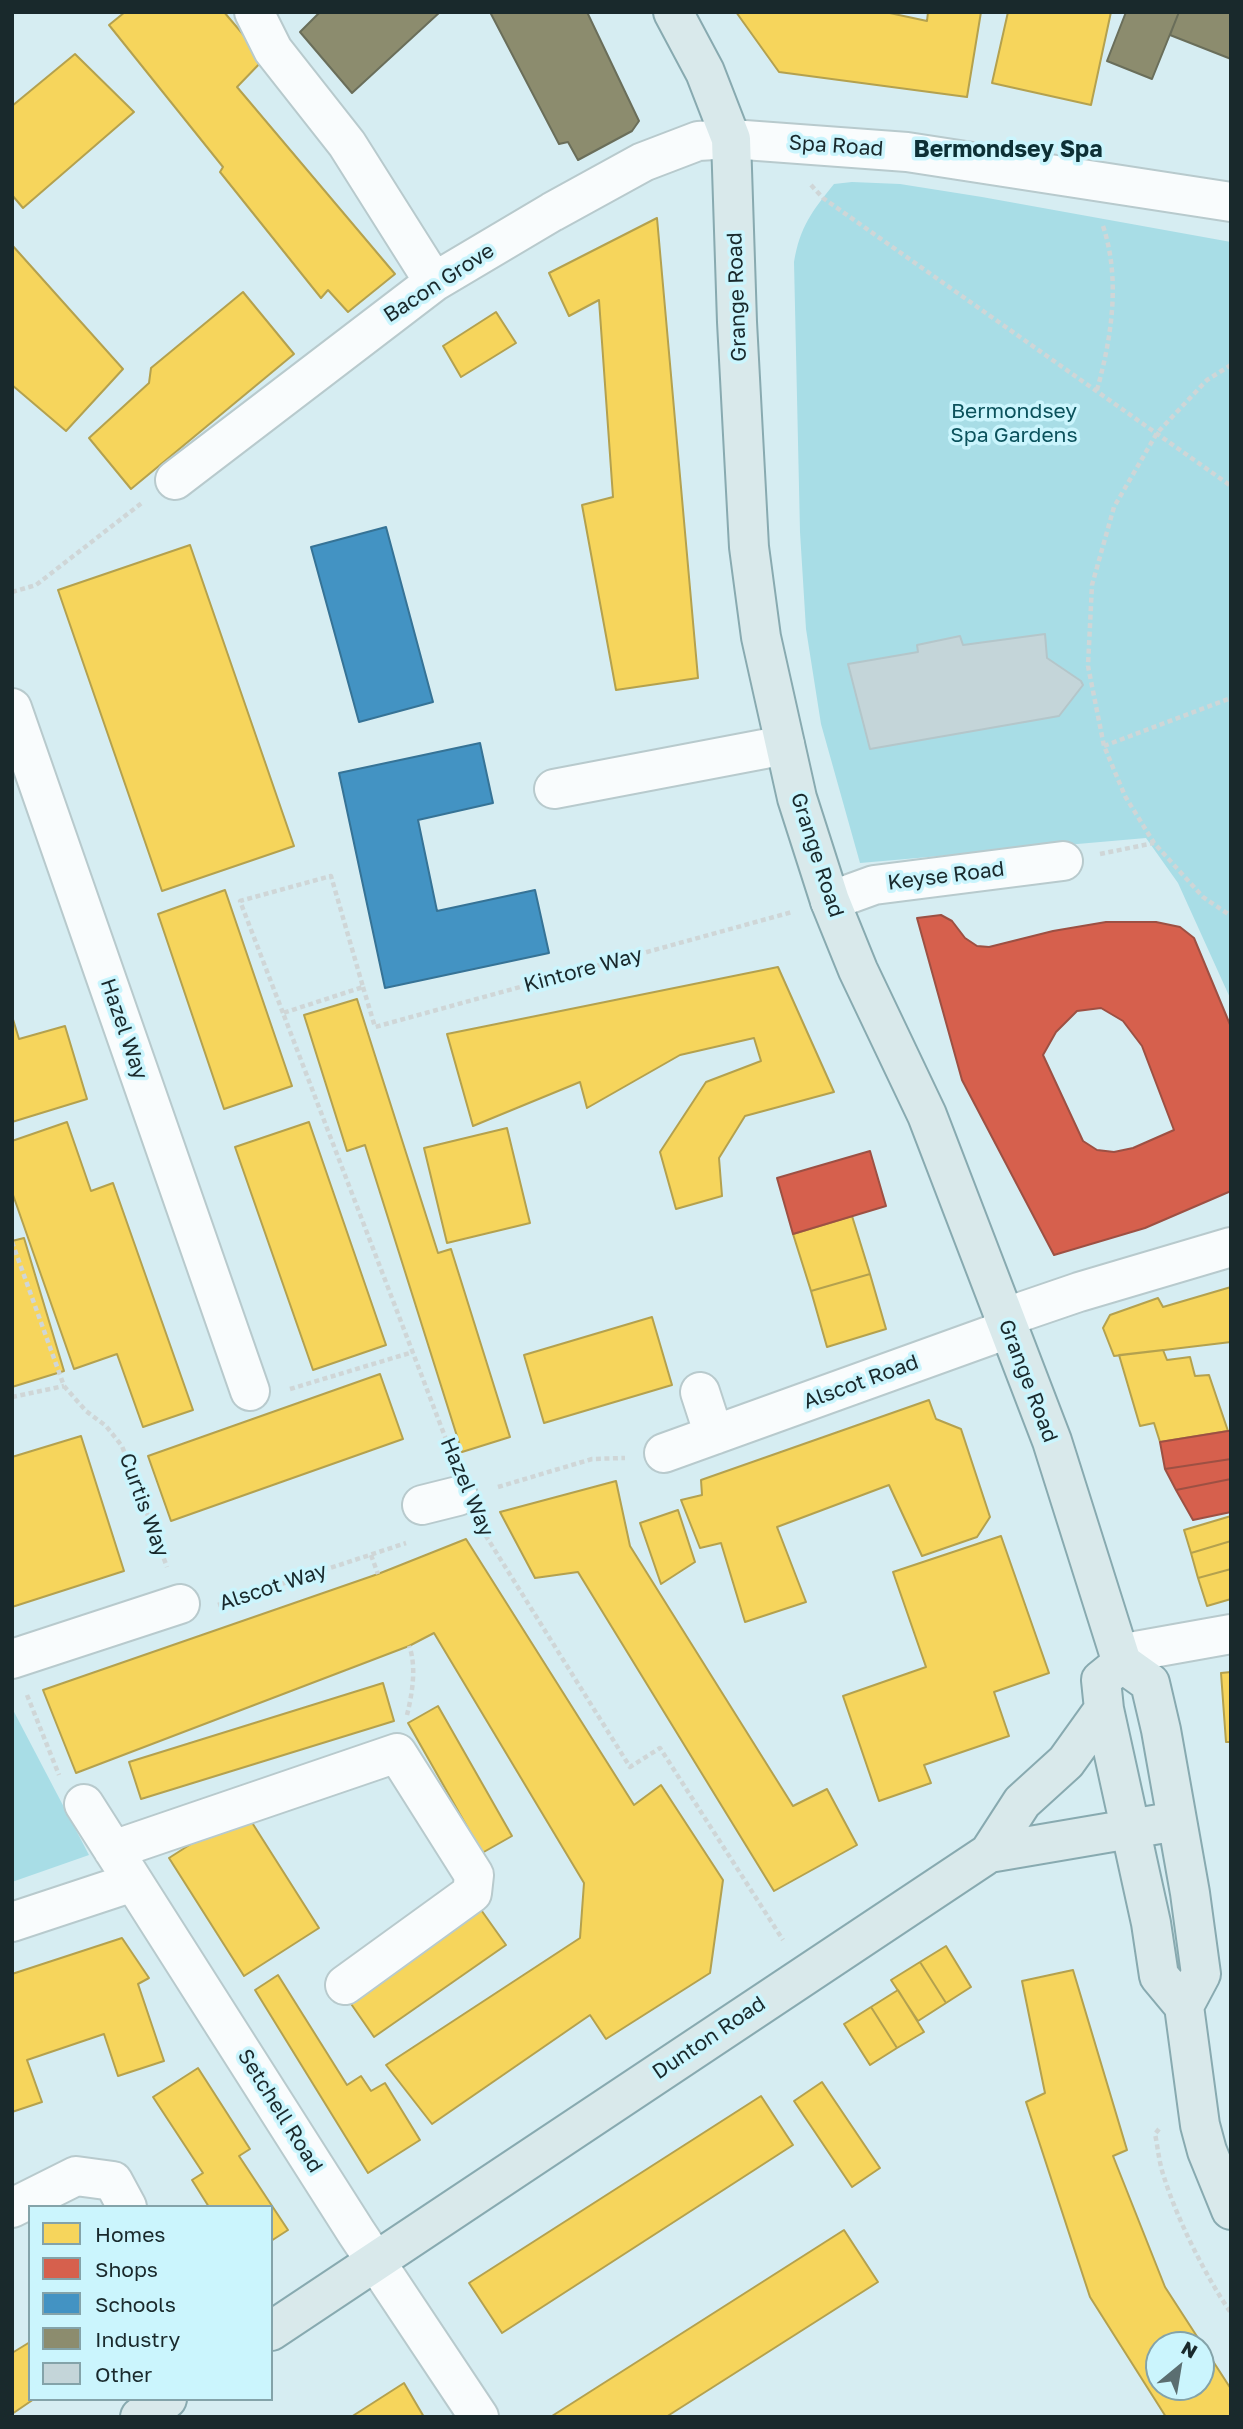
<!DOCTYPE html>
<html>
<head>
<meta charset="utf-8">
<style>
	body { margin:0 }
	#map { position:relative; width:1243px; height:2429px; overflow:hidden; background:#d6edf2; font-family:"Golos Text",sans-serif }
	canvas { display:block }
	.frame { position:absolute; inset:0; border:14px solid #19292c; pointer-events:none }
	.legend { position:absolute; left:28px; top:2205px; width:245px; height:196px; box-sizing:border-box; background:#cbf5fd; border:2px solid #84a3a9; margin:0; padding:9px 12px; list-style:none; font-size:21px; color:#19292c }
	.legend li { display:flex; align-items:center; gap:14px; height:35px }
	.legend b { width:35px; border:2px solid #84a3a9 }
	.north { position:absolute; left:1145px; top:2331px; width:70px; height:70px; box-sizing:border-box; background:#cbf5fd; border:2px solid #84a3a9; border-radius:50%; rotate:30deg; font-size:19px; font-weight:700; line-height:28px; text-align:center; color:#19292c }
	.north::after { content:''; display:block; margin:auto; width:24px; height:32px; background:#5b6e71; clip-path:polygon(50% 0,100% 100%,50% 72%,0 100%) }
</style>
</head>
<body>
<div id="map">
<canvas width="1243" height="2429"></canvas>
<div class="frame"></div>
<ul class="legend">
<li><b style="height:19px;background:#f6d55c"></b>Homes</li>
<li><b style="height:19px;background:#d6604d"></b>Shops</li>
<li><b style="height:19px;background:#4393c3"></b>Schools</li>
<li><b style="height:19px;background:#8c8c6e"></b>Industry</li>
<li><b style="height:19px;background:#c4d5d9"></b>Other</li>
</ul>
<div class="north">N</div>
</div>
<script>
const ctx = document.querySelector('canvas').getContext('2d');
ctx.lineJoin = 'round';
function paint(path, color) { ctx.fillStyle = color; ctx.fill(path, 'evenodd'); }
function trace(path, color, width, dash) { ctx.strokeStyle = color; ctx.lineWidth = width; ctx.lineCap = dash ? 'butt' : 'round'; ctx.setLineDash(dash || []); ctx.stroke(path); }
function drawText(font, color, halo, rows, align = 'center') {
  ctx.font = font + ' "Golos Text",sans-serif'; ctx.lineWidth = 7; ctx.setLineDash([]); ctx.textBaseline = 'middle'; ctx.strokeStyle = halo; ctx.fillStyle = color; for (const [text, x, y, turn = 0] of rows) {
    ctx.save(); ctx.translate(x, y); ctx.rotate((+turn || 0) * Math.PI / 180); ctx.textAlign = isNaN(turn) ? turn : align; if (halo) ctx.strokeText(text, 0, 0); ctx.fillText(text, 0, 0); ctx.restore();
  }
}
const green = new Path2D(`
	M852 182 900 184 982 197 1231 242V1000L1178 883 1146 838 860 863 821 724 806 629 800 532 794 262C800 227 812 211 834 184Z
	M12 1708 89 1855 12 1882Z`);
const homes = new Path2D(`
	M125 12H224L264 59 237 87 395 274 348 312 328 290 321 298 220 172 223 167 109 25Z
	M736 12H885L927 21 928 12H981L967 97 779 72Z
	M1008 12H1111L1091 105 992 83Z
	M75 54 134 112 23 208 12 195V106Z
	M657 218 698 678 616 690 582 505 613 497 599 300 569 316 549 273Z
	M12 245 123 369 66 431 12 385Z
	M243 292 294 354 131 489 89 438 149 383 151 368Z
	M496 312 516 343 461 377 443 346Z
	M190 545 294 846 162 891 58 590Z
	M225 890 292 1086 224 1109 158 914Z
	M778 967 834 1092 745 1116 719 1158 722 1196 676 1209 660 1152 706 1082 761 1061 754 1038 680 1055 587 1108 580 1082 473 1126 447 1034Z
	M357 999 438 1253 451 1249 510 1437 462 1452 365 1145 347 1151 304 1015Z
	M12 1016 19 1039 65 1026 87 1099 12 1122Z
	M67 1122 91 1191 113 1183 193 1410 143 1427 117 1354 74 1369 12 1192V1141Z
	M309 1122 386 1345 313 1370 235 1147Z
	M507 1128 530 1223 447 1243 424 1148Z
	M852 1216 870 1274 811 1291 793 1234Z
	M24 1238 64 1371 12 1387V1241Z
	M870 1274 886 1329 827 1347 811 1291Z
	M1231 1287V1342L1114 1356 1103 1328 1110 1315 1158 1298 1163 1307Z
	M652 1317 672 1385 544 1423 524 1355Z
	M1163 1350 1167 1360 1190 1357 1195 1376 1209 1375 1228 1431 1160 1442 1154 1423 1140 1426 1119 1355Z
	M380 1374 403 1439 171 1521 148 1456Z
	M929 1400 936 1419 961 1429 990 1517 977 1537 922 1556 889 1485 777 1527 806 1602 745 1622 721 1543 700 1548 681 1500 702 1495 701 1480Z
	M81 1436 124 1571 12 1607V1457Z
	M616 1481 630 1546 793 1806 827 1789 857 1845 774 1891 578 1572 535 1578 500 1512Z
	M678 1510 695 1562 661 1584 640 1523Z
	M1231 1516V1541L1191 1553 1184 1530Z
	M1001 1536 1049 1673 994 1692 1009 1736 924 1765 931 1783 879 1801 843 1696 926 1667 893 1572Z
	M466 1539 634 1805 661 1785 723 1880 710 1973 606 2039 590 2015 432 2124 386 2065 580 1938 584 1883 434 1633 409 1646 76 1773 43 1690 378 1574Z
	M1231 1541V1569L1198 1578 1191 1553Z
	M1231 1569V1599L1207 1606 1198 1578Z
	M1231 1672V1742H1226L1221 1673Z
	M383 1683 394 1721 141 1799 129 1762Z
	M438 1706 512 1836 482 1853 408 1723Z
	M244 1810 319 1928 244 1976 169 1858Z
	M479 1907 506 1945 374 2037 347 1998Z
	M122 1938 149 1978 138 1984 164 2061 118 2076 104 2034 27 2060 42 2102 12 2112V1974Z
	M946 1946 971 1987 946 2003 920 1962Z
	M920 1962 946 2003 918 2021 891 1980Z
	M1073 1970 1127 2150 1113 2156 1165 2287 1231 2389V2417H1166L1090 2297 1026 2102 1045 2093 1022 1981ZM1159 2345H1201V2387H1159Z
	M278 1975 347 2085 361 2076 371 2091 385 2083 420 2140 368 2173 255 1990Z
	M898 1990 924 2032 897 2048 871 2007Z
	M871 2007 897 2048 870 2065 844 2024Z
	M198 2068 250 2149 239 2156 288 2230 271 2241V2207H209L192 2180 203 2173 153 2097Z
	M822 2082 880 2168 852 2187 794 2101Z
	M761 2096 793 2145 502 2333 469 2283Z
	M844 2230 878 2282 666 2417 552 2416Z
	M30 2342V2399H34L12 2414V2353Z
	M404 2383 424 2417H351Z`);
const shops = new Path2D(`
	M941 915 952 921 965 938 977 946 989 947 1053 931 1106 922H1156L1180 927 1194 938 1231 1027V1191L1145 1228 1054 1255 962 1080 917 918ZM1101 1008 1123 1021 1142 1046 1174 1130 1133 1148 1114 1152 1097 1150 1083 1141 1043 1055 1056 1032 1077 1011Z
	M870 1151 886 1206 793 1234 777 1178Z
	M1228 1431H1231V1459L1165 1469 1160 1442Z
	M1231 1459V1479L1176 1490 1165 1469Z
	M1231 1479V1512L1193 1520 1176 1490Z`);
const schools = new Path2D(`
	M386 527 433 702 359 722 311 547Z
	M480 743 493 803 418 820 437 911 535 890 549 953 385 988 339 773Z`);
const industry = new Path2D(`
	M320 12H440L352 93 300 32Z
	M490 12H587L639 121 632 131 578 160 568 142 559 144Z
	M1126 12H1179L1152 79 1107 61Z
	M1179 12H1231V59L1170 35Z`);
const building = new Path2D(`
	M1045 634 1047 658 1081 681 1083 685 1059 716 870 749 848 664 918 652 917 645 960 636 963 645Z`);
const path = new Path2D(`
	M811 185 823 198 1231 486
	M1231 365 1207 380 1157 433 1114 507 1092 585 1088 666 1104 746 1125 796 1154 843 1203 897 1231 916
	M1097 390C1112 336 1121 277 1102 223
	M12 592 36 585 143 502
	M1104 746 1231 698
	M1100 854 1154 843
	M363 987 375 1027 792 912
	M283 1013 240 901 331 876 363 987 283 1013 452 1455
	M12 1242 64 1386 86 1411 106 1426 122 1446 167 1567
	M290 1389 413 1352
	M12 1397 64 1386
	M498 1487 592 1459 625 1458
	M481 1528 630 1767 660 1748 783 1940
	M371 1555 378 1574
	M218 1605 406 1543
	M27 1695 59 1775
	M407 1715C412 1695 417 1666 409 1646
	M1159 2129 1155 2134C1158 2148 1159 2163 1164 2177 1177 2219 1206 2277 1231 2313`);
const minor = new Path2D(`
	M254 12 273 50 347 144 434 282
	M175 480 434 282 552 212 643 162 698 141 731 139 907 152 1231 202
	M12 708 250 1391
	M554 789 785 745
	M830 901 874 885 1063 861
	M1003 1318 1079 1292 1231 1247
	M700 1392 714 1435
	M664 1453 1008 1329
	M422 1505 458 1496
	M1119 1654 1231 1634
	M12 1659 180 1604
	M84 1804 356 2232 479 2417
	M113 1850 397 1753 474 1875 472 1893 345 1985
	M12 1922 133 1882
	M12 2208 76 2176 113 2181 127 2207`);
const major = new Path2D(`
	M673 12 705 72 731 139 737 322 749 547 761 637 797 798 830 901 858 970 927 1115 1052 1441 1122 1663 1150 1683 1161 1730 1190 1893 1201 1974 1184 2006
	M1122 1663 1101 1680 1104 1709 1151 1923 1159 1976 1184 2006 1200 2125 1207 2151 1231 2210
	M989 1853 1022 1802 1066 1762 1104 1709
	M271 2331 989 1853 1177 1821
	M140 2417 167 2399`);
const streetNames = [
	["Spa Road",836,146,4],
	["Bacon Grove",439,283,-33],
	["Grange Road",737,297,-92],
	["Grange Road",817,855,72],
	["Keyse Road",946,876,-7],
	["Kintore Way",583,970,-15],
	["Hazel Way",124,1029,71],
	["Grange Road",1028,1381,69],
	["Alscot Road",861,1382,-20],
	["Hazel Way",467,1487,67],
	["Curtis Way",144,1505,70],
	["Alscot Way",273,1587,-18],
	["Dunton Road",709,2038,-34],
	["Setchell Road",280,2111,58]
];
const parkNames = [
	["Bermondsey",1014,411],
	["Spa Gardens",1014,435]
];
const neighbourhoodNames = [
	["Bermondsey Spa",1008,150]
];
paint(green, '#a8dde6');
paint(homes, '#f6d55c');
trace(homes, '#b4a14e', 2);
paint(shops, '#d6604d');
trace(shops, '#9d5043', 2);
paint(schools, '#4393c3');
trace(schools, '#367396', 2);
paint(industry, '#8c8c6e');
trace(industry, '#6a6e5a', 2);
paint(building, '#c4d5d9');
trace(building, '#b4c6ca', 2);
trace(minor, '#b8cacd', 42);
trace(major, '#88aab0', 42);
trace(path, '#cfd6d7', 4.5, [5, 3.5]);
trace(minor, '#f9fcfd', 38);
trace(major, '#d9e9eb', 38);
drawText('21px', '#19292c', '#cbf5fd', streetNames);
drawText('21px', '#0b525c', '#cbf5fd', parkNames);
drawText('bold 23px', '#0d3035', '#cbf5fd', neighbourhoodNames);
</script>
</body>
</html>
